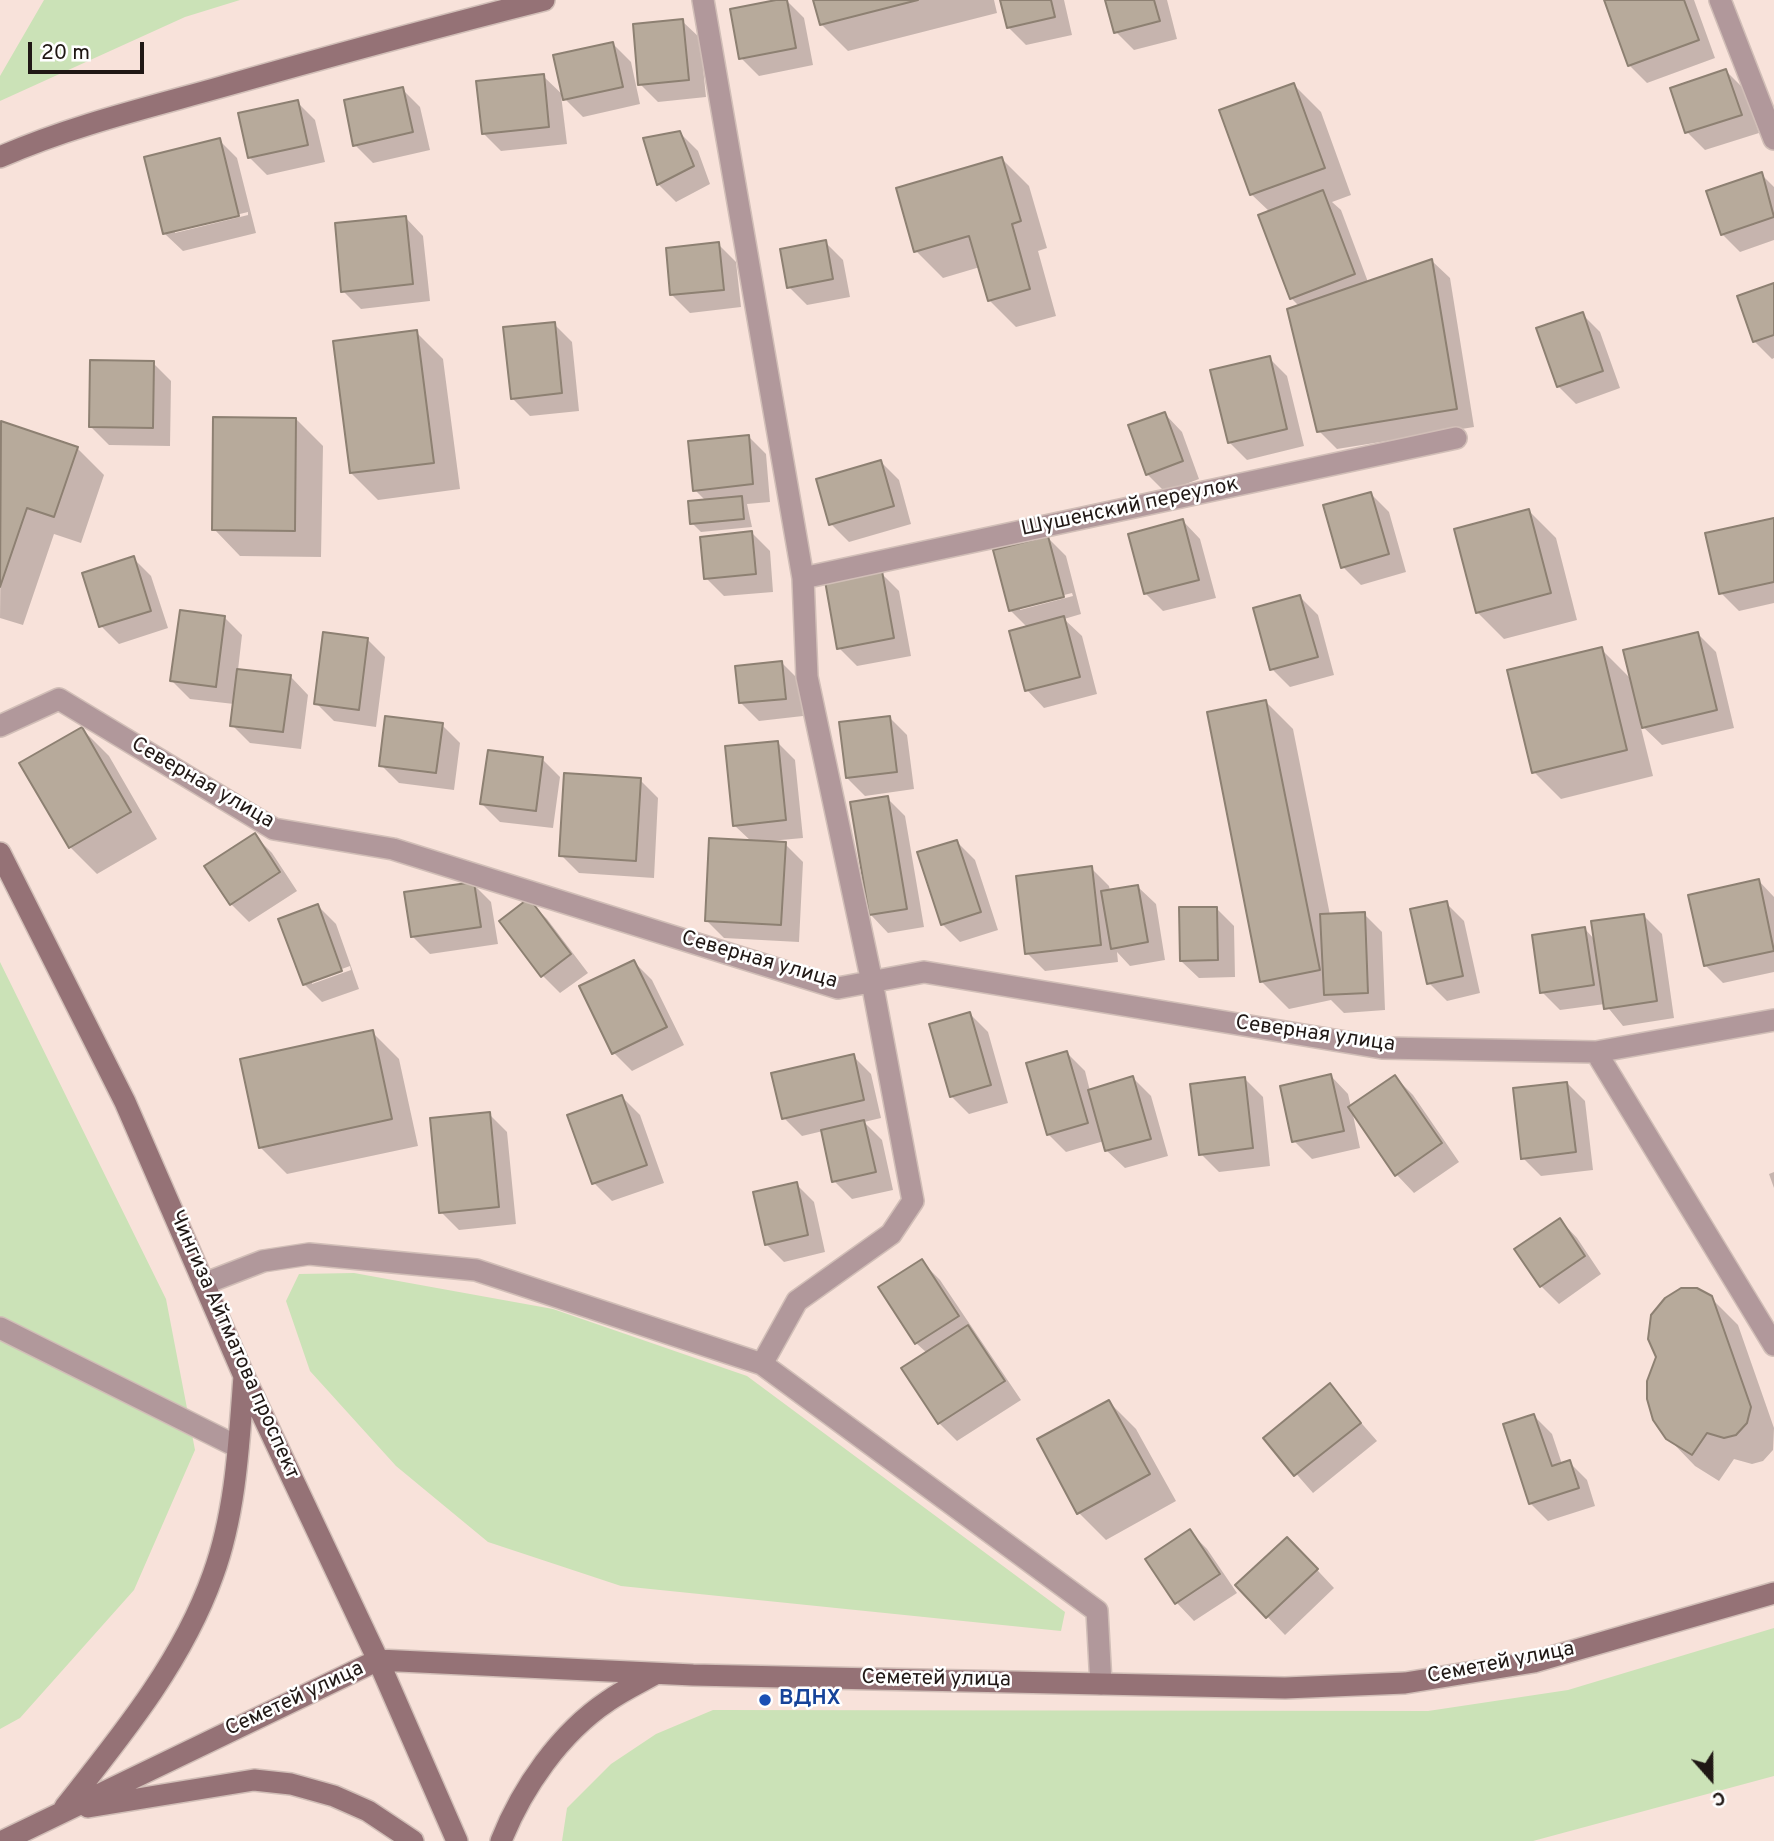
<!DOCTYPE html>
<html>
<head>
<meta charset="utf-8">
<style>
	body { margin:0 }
	#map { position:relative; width:1774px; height:1841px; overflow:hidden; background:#f8e2da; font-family:Overpass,sans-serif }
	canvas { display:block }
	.north { position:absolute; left:1676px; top:1743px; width:70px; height:70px; -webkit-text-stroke:5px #fff; paint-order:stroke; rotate:159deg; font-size:19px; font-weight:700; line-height:28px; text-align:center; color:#201815 }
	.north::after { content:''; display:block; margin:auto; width:24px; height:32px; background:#201815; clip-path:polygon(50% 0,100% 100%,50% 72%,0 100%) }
	.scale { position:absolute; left:28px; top:42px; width:116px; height:32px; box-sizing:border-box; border:4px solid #201815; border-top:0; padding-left:9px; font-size:21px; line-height:24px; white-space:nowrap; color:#201815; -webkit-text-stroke:5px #fff; paint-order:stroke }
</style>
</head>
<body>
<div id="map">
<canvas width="1774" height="1841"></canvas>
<div class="north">С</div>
<div class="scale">20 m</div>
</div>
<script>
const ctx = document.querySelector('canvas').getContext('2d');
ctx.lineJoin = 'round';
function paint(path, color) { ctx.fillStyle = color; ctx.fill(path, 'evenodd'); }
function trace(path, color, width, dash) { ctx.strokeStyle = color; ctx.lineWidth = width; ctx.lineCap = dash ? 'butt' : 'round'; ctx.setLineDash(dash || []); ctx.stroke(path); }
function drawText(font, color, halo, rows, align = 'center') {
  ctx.font = font + ' Overpass,sans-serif'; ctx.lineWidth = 5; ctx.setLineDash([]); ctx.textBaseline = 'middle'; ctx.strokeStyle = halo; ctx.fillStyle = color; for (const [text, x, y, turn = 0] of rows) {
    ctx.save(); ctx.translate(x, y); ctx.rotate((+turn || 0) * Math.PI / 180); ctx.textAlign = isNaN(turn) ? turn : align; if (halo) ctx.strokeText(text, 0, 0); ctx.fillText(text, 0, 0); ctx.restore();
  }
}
const green = new Path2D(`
	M44 0H240L185 17 0 101V76Z
	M0 962 166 1299 195 1450 134 1590 20 1718 0 1729Z
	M354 1273 553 1309 747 1376 1065 1612 1061 1631 621 1586 488 1542 396 1466 310 1371 286 1301 299 1274Z
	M1774 1628V1776L1533 1841H562L567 1808 611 1764 656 1734 713 1710 1428 1711 1568 1690Z`);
const shadow = new Path2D(`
	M786 0 804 18 813 65 759 76 741 58Z
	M815 0H994L997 13 848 51 821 24Z
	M1002 0H1064L1072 35 1026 45 1008 27Z
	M1107 0H1167L1177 39 1134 50 1116 32Z
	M1605 0H1694L1715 58 1647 83 1629 65Z
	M682 21 700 38 706 97 658 102 640 84Z
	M613 44 631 62 640 104 583 117 561 95 567 144 501 151 483 133 543 76 565 97Z
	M1726 71 1744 89 1759 133 1705 150 1687 132Z
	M1294 85 1321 112 1351 195 1332 202 1341 210 1368 282 1432 261 1450 278 1474 427 1337 449 1319 431 1299 306 1291 298 1260 216 1270 212 1251 194Z
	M402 89 420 107 430 150 373 163 355 145Z
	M297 102 315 120 325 162 267 175 249 157Z
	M680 133 698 151 710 184 676 202 658 184Z
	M219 140 237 158 256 233 183 251 165 234 146 158ZM248 212V215L175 233V230Z
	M1002 159 1029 186 1047 248 1038 251 1056 316 1016 327 989 300 980 267 943 278 916 251Z
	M1761 174 1774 187V240L1740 252 1722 234Z
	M406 218 423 236 430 301 361 309 343 291Z
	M825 242 843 260 850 297 807 305 789 287Z
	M718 244 736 262 741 307 690 313 672 295Z
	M1774 285V358L1772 359 1754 341Z
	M1582 314 1600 332 1620 388 1576 404 1558 386Z
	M554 324 572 342 579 411 530 416 512 398Z
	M416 332 443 359 460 489 378 500 351 473Z
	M1269 358 1287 376 1304 446 1247 460 1229 442Z
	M153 363 171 381 170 446 109 445 91 427Z
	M1165 414 1182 432 1199 479 1165 492 1147 474Z
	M296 419 323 446 321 557 240 556 214 529Z
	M2 424 77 448 104 475 81 543 54 534 23 625 0 618Z
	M748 436 766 454 770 502 747 504 752 527 701 532 692 523 706 501 695 490Z
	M881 462 899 480 911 524 849 542 831 524Z
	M1371 494 1389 512 1406 572 1361 585 1343 567Z
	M1529 511 1556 538 1577 620 1504 639 1477 612Z
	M1774 520V603L1739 611 1721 593Z
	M1183 521 1200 539 1216 598 1163 611 1145 593Z
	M752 533 770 551 773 592 724 596 706 578Z
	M1048 538 1066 556 1081 614 1064 619 1082 636 1097 694 1044 708 1027 690 1028 628 1010 610ZM1072 593 1073 596 1020 610V606Z
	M133 558 151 576 168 628 119 644 101 626Z
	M881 573 899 591 911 656 857 666 839 648Z
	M1300 597 1318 615 1334 675 1290 687 1272 669Z
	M224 617 242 635 238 670 291 677 308 695 301 749 250 743 232 725 234 704 190 699 172 681Z
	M1698 634 1716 652 1734 728 1662 745 1640 724 1653 776 1561 799 1534 772 1601 649 1632 680Z
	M367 639 385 657 376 727 334 721 316 703Z
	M782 663 800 681 803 716 759 721 741 703Z
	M1266 702 1293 729 1330 915 1364 914 1382 932 1385 1010 1344 1013 1331 1000 1289 1009 1262 982Z
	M889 717 907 735 914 789 865 796 847 778Z
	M442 725 460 743 454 790 399 783 381 765Z
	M82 729 109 756 157 839 97 874 70 847Z
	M777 742 795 760 803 838 770 841 785 844 803 862 799 942 724 938 706 920 752 842 734 825Z
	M542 759 560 777 553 828 500 822 482 804Z
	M640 780 658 798 654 878 579 873 561 855Z
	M887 798 905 816 924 927 888 933 871 915Z
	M254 835 272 853 297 891 249 922 231 904Z
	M957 842 975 860 998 930 960 942 942 924Z
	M1091 868 1109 886 1110 891 1138 887 1156 904 1165 960 1130 966 1117 952 1118 962 1045 971 1027 953Z
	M1759 881 1774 897V972L1723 983 1705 965Z
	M473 884 491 902 498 944 430 954 412 936Z
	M529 901 547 919 588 973 560 993 543 976Z
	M1446 903 1464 921 1480 993 1447 1001 1429 983Z
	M318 906 336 924 359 989 322 1002 304 984ZM350 966 351 970 312 984V980Z
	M1216 908 1234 926 1235 977 1199 978 1181 961Z
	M1644 916 1662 934 1674 1018 1623 1026 1605 1004 1560 1010 1542 992 1585 929 1595 940Z
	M634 962 652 980 684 1045 632 1071 614 1053Z
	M970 1014 988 1032 1008 1103 969 1114 951 1096Z
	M372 1032 399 1059 418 1146 287 1174 260 1147Z
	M1067 1053 1085 1071 1090 1091 1133 1078 1151 1096 1168 1156 1125 1168 1107 1151 1104 1141 1066 1152 1048 1134Z
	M853 1056 871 1074 881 1118 864 1122 882 1140 893 1190 852 1199 834 1181 823 1131 802 1136 784 1118Z
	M1331 1076 1348 1094 1351 1107 1395 1077 1413 1095 1459 1162 1414 1193 1397 1175 1352 1110 1360 1148 1312 1159 1294 1141Z
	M1245 1079 1263 1097 1270 1166 1219 1172 1201 1154Z
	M1567 1083 1585 1101 1593 1170 1541 1176 1523 1158Z
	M622 1097 640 1115 664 1183 612 1201 594 1183Z
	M489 1114 507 1132 516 1224 459 1230 441 1212Z
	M1774 1172V1188L1769 1174Z
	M796 1184 814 1202 825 1252 784 1262 766 1244Z
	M1560 1220 1577 1238 1601 1274 1559 1304 1541 1286Z
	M922 1262 940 1280 1021 1400 957 1441 939 1423 927 1353 916 1343 880 1288Z
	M1711 1298 1738 1325 1774 1428 1773 1450 1763 1461 1752 1464 1734 1459 1719 1481 1695 1466 1668 1438Z
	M1329 1386 1377 1441 1313 1493 1265 1438Z
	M1109 1402 1136 1429 1176 1501 1106 1540 1079 1513Z
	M1534 1416 1552 1434 1562 1464 1569 1462 1587 1480 1595 1506 1548 1521 1530 1503Z
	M1189 1531 1207 1549 1237 1593 1194 1621 1177 1603 1147 1560Z
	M1305 1557 1334 1588 1285 1635 1238 1586Z`);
const building = new Path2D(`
	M776 0H787L796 48 739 59 730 9Z
	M813 0H918L820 25Z
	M1000 0H1051L1055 17 1007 28Z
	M1105 0H1154L1160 21 1114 33Z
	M1604 0H1684L1699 40 1628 66Z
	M683 19 689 80 638 85 633 24Z
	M613 42 623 87 563 100 553 55Z
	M1726 69 1742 115 1685 133 1670 88Z
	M544 74 549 127 482 134 476 81Z
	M1294 83 1325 168 1250 195 1219 110Z
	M403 87 413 132 353 146 344 100Z
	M298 100 308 145 248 158 238 113Z
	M680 131 694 166 657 185 643 138Z
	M220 138 239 216 163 234 144 157Z
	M1002 157 1021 221 1012 224 1030 289 988 301 969 236 914 252 896 188Z
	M1762 172 1774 217 1721 235 1706 191Z
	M1323 190 1355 274 1290 299 1258 215Z
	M406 216 413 284 341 292 335 223Z
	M826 240 833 279 787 288 780 249Z
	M719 242 724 290 670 295 666 248Z
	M1432 259 1457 409 1317 432 1287 309Z
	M1774 283V335L1753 342 1737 296Z
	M1583 312 1603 371 1557 387 1536 328Z
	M555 322 562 393 511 399 503 327Z
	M417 330 434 463 350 473 333 341Z
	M1270 356 1287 429 1228 443 1210 370Z
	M90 360 154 361 153 428 89 427Z
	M1165 412 1183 461 1146 475 1128 425Z
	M213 417 296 418 295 531 212 530Z
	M1 421 78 447 54 517 27 508 0 587Z
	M749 435 753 484 693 491 688 441Z
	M881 460 894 506 829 525 816 479Z
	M1371 492 1389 554 1341 568 1323 505Z
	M742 496 744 519 690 524 688 501Z
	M1529 509 1551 593 1476 613 1454 529Z
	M1774 518V582L1719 594 1705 533Z
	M1183 519 1199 580 1144 594 1128 534Z
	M752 531 756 574 704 579 700 537Z
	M1048 536 1064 597 1009 611 993 550Z
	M134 556 151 611 99 627 82 573Z
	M882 571 894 638 837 649 825 581Z
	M1300 595 1318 657 1270 670 1253 608Z
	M180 610 225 616 216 687 170 681Z
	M1064 616 1080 677 1025 691 1009 631Z
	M323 632 368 638 359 710 314 704Z
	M1698 632 1717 710 1642 728 1623 650Z
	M1602 647 1627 750 1532 773 1507 670Z
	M782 661 786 699 739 703 735 666Z
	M237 669 291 675 283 732 230 726Z
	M1266 700 1320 970 1260 982 1207 712Z
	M385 716 443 723 436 773 379 766Z
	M890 716 897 772 846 778 839 722Z
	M82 727 131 812 69 848 19 763Z
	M778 741 786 820 733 826 725 746Z
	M488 750 543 757 536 811 480 804Z
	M564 773 641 778 636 861 559 856Z
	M888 796 907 909 869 915 850 802Z
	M255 833 280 872 230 905 204 866Z
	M709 838 786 842 781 925 705 921Z
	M957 840 981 912 941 925 917 852Z
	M1092 866 1101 945 1025 954 1016 876Z
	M1759 879 1774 951 1704 966 1688 895Z
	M474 882 481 927 411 937 404 892Z
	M1138 885 1148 942 1111 949 1101 891Z
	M529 898 571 954 541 977 499 921Z
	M1447 901 1463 976 1427 984 1410 909Z
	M318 904 342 971 303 985 278 919Z
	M1179 907H1217L1218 960 1180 961Z
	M1365 912 1368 993 1324 995 1320 914Z
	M1644 914 1657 1001 1604 1009 1591 921Z
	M1585 927 1594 985 1540 993 1532 935Z
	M634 960 667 1027 612 1054 579 986Z
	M970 1012 991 1085 950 1097 929 1024Z
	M373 1030 392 1119 259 1148 240 1059Z
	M1067 1051 1088 1123 1047 1135 1026 1063Z
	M854 1054 864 1100 782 1119 771 1073Z
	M1331 1074 1344 1131 1292 1142 1280 1086Z
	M1395 1075 1442 1143 1395 1176 1348 1107Z
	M1133 1076 1151 1139 1105 1151 1088 1090Z
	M1245 1077 1253 1148 1199 1155 1190 1084Z
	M1567 1082 1576 1152 1521 1159 1513 1088Z
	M622 1095 647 1165 592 1184 567 1115Z
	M490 1112 499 1207 439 1213 430 1118Z
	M864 1120 876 1172 832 1182 821 1130Z
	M797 1182 808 1235 765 1245 753 1192Z
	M1560 1218 1585 1256 1540 1287 1514 1249Z
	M922 1259 959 1316 915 1344 878 1287Z
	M1681 1288H1697L1712 1296 1751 1407 1747 1423 1736 1435 1724 1438 1707 1433 1692 1455 1666 1439 1653 1420 1647 1399V1381L1656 1357 1648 1339 1651 1315 1665 1298Z
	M968 1325 1005 1381 938 1424 901 1368Z
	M1330 1383 1361 1423 1294 1476 1263 1438Z
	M1109 1400 1150 1474 1077 1514 1037 1439Z
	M1534 1414 1552 1466 1570 1460 1579 1488 1529 1504 1503 1424Z
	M1190 1529 1220 1574 1175 1604 1145 1559Z
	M1287 1537 1318 1569 1266 1618 1235 1585Z`);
const street = new Path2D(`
	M703 0 803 578 807 677 872 982 913 1201 891 1234 797 1301 762 1364
	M1720 0 1774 139
	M803 578 1456 438
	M0 726 59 699 274 829 393 849 838 988 924 972 1382 1048 1596 1052 1774 1020
	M1596 1052 1774 1345
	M206 1283 263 1261 309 1254 476 1270 762 1364 1097 1611 1101 1684
	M0 1328 238 1447`);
const secondary = new Path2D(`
	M0 157C68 127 142 109 214 89 323 58 433 28 544 0
	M0 853 125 1102 244 1376 378 1660 457 1841
	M65 1807C122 1735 182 1662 213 1575 236 1512 239 1442 244 1376
	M88 1807 254 1780 291 1784 334 1796 368 1811 413 1841
	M3 1841 378 1660 693 1675 1101 1684 1285 1688 1405 1683 1534 1662 1774 1593
	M501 1841C522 1788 560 1733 608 1701 622 1691 639 1683 655 1674`);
const markers = [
	[765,1700,7,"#1a4fb4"]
];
const streetNames = [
	["Шушенский переулок",1130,508,-12],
	["Северная улица",202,784,30],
	["Северная улица",759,961,16],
	["Северная улица",1315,1035,8],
	["Чингиза Айтматова проспект",233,1345,66],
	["Семетей улица",1501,1664,-11],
	["Семетей улица",936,1680,1],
	["Семетей улица",295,1700,-25]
];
const transitNames = [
	["ВДНХ",779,1700]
];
paint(green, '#cbe2b7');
paint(shadow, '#0003');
paint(building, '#b7aa9b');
trace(building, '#8d8072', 2);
trace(street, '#d1beb7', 24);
trace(secondary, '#d1beb7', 24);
trace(street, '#b1989b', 21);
trace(secondary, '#957276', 21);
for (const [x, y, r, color] of markers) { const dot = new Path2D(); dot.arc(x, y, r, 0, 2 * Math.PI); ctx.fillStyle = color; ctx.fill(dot); trace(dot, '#fff', 2.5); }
drawText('21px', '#201815', '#fff', streetNames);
drawText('bold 21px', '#164399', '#fff', transitNames, 'left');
</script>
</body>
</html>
